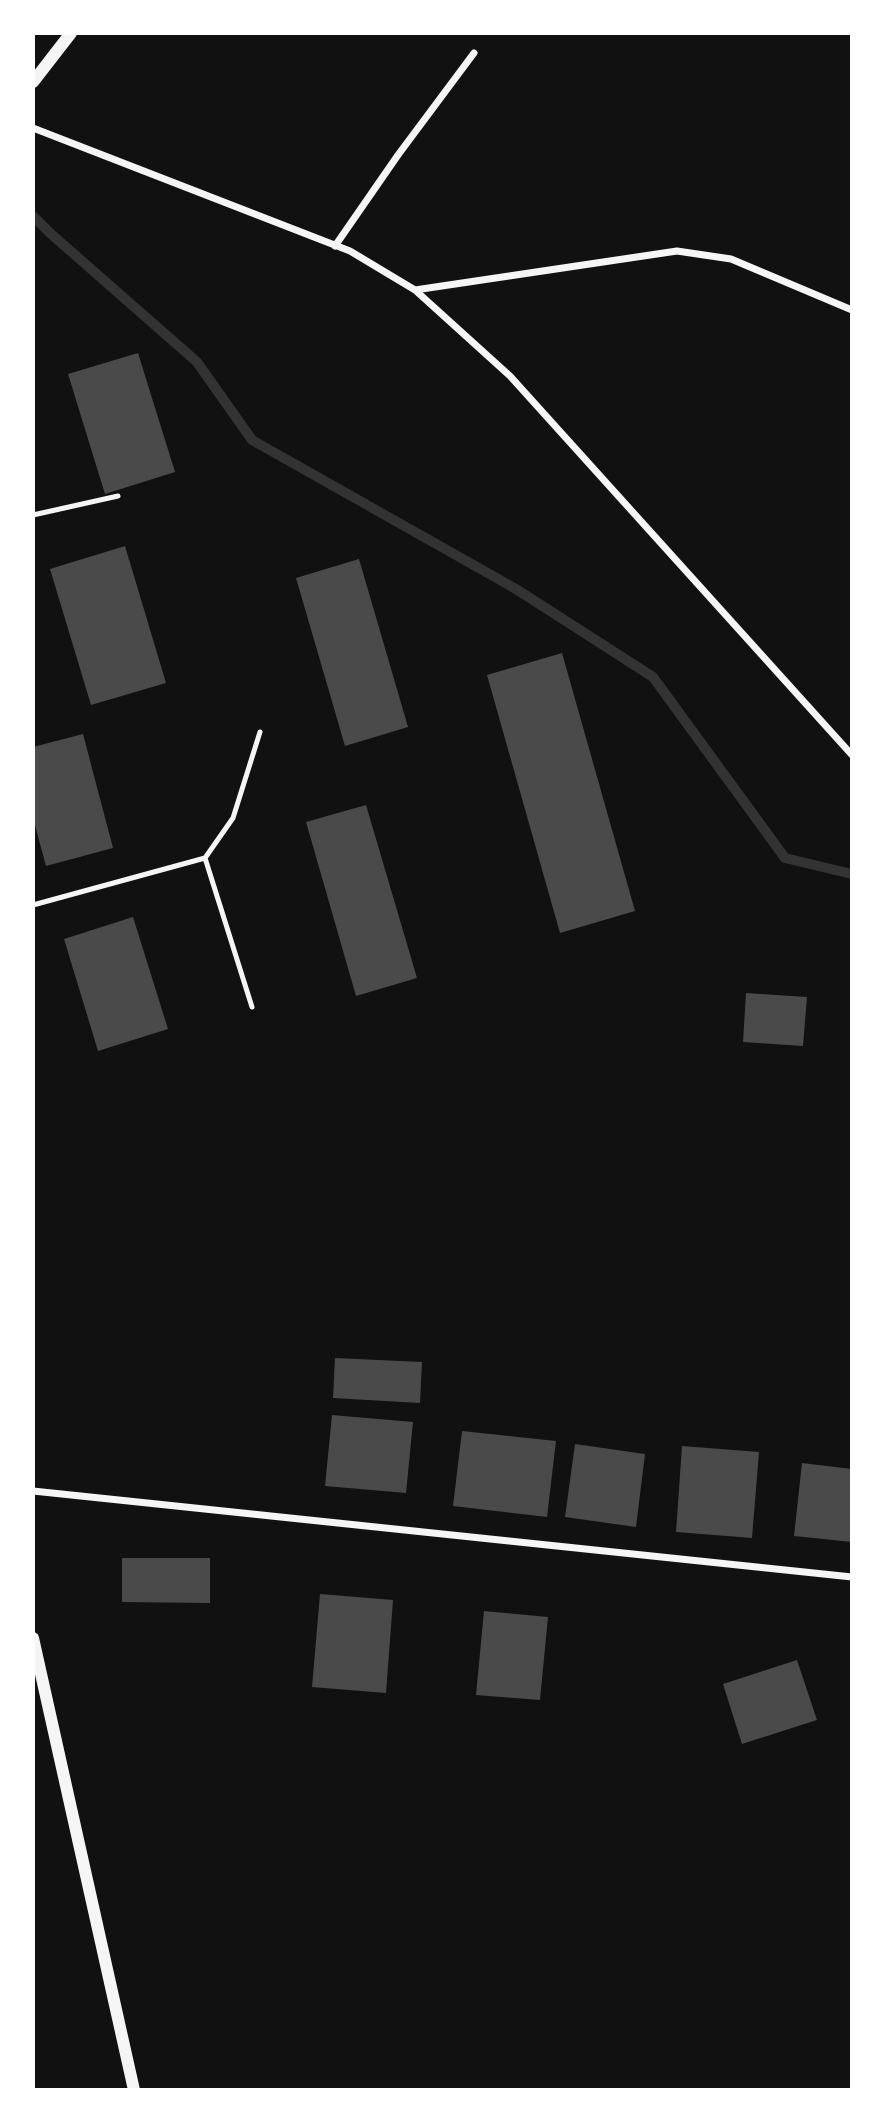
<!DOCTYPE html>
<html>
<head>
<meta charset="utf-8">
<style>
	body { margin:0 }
	#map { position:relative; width:885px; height:2123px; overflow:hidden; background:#111; font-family:"Open Sans",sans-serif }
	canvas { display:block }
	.frame { position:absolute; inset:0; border:35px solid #fff; pointer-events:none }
</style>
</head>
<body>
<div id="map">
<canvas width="885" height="2123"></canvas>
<div class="frame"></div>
</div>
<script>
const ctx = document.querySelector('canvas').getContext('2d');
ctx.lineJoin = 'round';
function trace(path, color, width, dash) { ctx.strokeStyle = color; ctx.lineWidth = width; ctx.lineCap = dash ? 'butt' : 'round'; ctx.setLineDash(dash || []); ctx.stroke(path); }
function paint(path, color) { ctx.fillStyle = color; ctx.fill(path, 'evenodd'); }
const stream = new Path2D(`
	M33 216 50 233 197 362 252 440 516 589 653 677 785 858 852 874`);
const building = new Path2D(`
	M138 353 175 472 105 494 68 374Z
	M125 546 166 683 91 705 50 569Z
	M359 559 408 727 345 746 296 578Z
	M562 653 635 911 560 933 487 675Z
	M83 734 113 848 46 866 33 818V747Z
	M366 805 417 978 356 996 306 822Z
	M133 917 168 1029 98 1051 64 939Z
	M746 993 807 997 803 1046 743 1042Z
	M335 1358 422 1362 420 1403 333 1398Z
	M332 1415 413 1422 406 1493 325 1486Z
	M462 1431 556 1441 547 1517 453 1506Z
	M575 1444 645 1454 636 1527 565 1517Z
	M682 1446 759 1452 752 1538 676 1532Z
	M802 1463 852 1469V1542L794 1536Z
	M122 1558H210V1603L122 1602Z
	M320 1594 393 1600 386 1693 312 1687Z
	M484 1611 548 1617 540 1700 476 1695Z
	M797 1660 817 1720 742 1744 723 1684Z`);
const service = new Path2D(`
	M33 515 118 496
	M205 858 233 818 260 732
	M33 905 205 858 252 1007`);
const minor = new Path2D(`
	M33 128 350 251 415 290 510 376 852 755
	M335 246 398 155 474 53
	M415 290 677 251 731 259 852 310
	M33 1491 852 1577`);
const tertiary = new Path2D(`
	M33 82 71 33
	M33 1638 134 2090`);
trace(stream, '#333', 10);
paint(building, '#4a4a4a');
trace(service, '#f5f5f5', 5);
trace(minor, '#f5f5f5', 7);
trace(tertiary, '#f5f5f5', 12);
</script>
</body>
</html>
